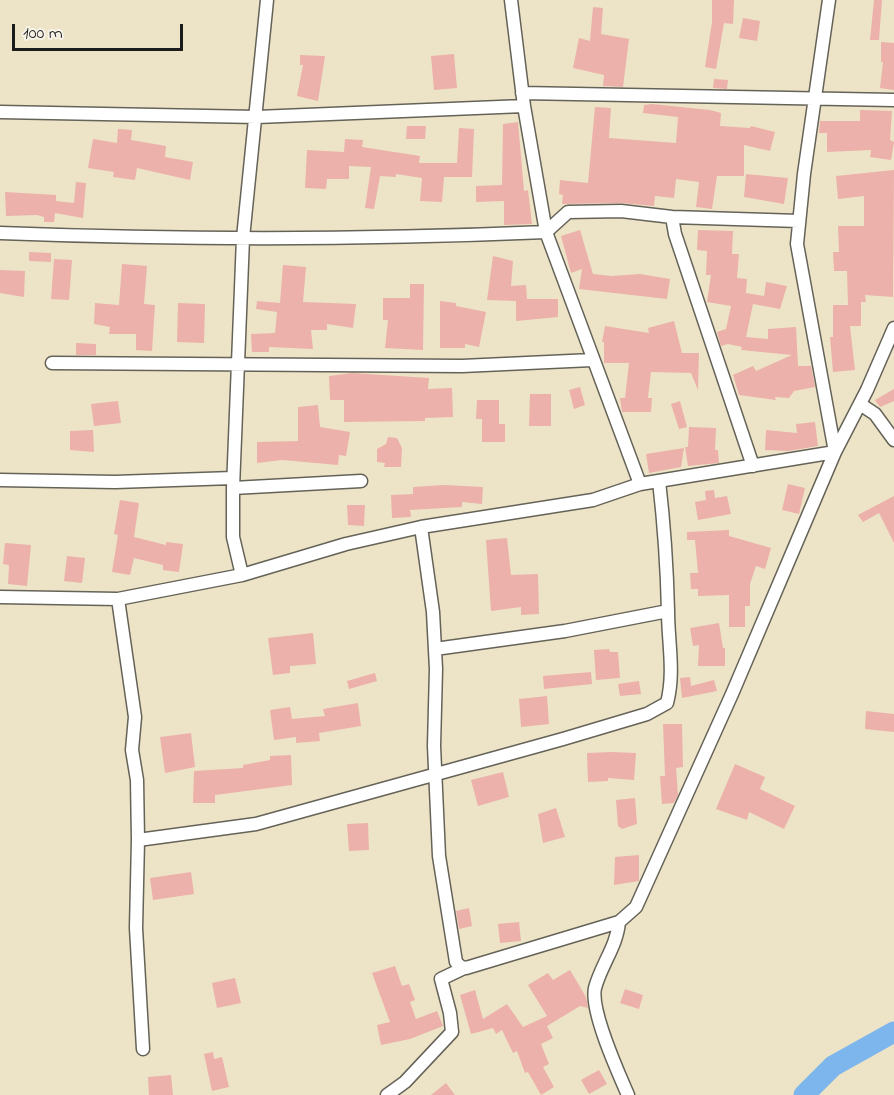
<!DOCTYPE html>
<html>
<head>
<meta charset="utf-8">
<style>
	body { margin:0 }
	#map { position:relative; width:894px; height:1095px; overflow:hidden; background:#ede4c7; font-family:"Indie Flower",sans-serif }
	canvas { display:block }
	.scale { position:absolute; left:12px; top:24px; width:171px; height:27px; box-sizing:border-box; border:3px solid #1c1c1c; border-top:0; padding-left:8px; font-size:18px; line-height:21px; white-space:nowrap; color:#1c1c1c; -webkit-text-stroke:4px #f7f3e8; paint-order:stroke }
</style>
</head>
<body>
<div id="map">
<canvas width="894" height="1095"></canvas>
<div class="scale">100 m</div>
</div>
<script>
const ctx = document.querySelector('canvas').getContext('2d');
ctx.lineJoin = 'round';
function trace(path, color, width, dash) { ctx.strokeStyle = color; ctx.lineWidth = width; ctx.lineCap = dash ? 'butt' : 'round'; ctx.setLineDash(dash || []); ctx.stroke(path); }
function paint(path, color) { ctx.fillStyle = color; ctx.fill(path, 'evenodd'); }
const river = new Path2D(`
	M804 1095 833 1066 894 1032`);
const building = new Path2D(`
	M712 0H734L733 24 724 23 716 69 705 67 712 22Z
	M874 0H882L879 40H870Z
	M593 7 603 8 601 34 629 39 623 87 603 86 604 75 573 68 579 38 590 41Z
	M743 18 760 21 757 41 739 38Z
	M881 42 894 43V90L880 88 883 62H881Z
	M454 54 457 88 434 90 431 56Z
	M300 55 325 56 318 101 297 96 303 65H300Z
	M714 79 728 80 727 89 713 88Z
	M652 104 710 110 721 113 720 126 750 128 751 126 775 132 770 151 744 145V176H717L712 209 696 207 699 182 676 179 674 198 655 196 654 206 621 203 562 204 563 195 559 194 560 180 588 183 595 107 611 108 609 138 676 143 678 117 643 113 644 105Z
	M860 110 892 111 890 140 894 142 891 160 870 157 871 150 827 152V133H819L820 121H860Z
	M518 122 524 191 528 190 532 224 504 225V201L476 202V186L502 185 503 124Z
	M407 126H426L425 139H406Z
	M459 128 474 129 472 177H444L442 202 420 201 422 178 396 174V177L380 176 374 209 365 208 371 167 349 166V179H327L326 189 305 188 307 150 344 152 345 139 363 140 362 147 420 156 419 163H457Z
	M118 129 132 130 131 140 166 146 165 157 193 162 190 180 137 168 135 180 113 177 114 172 88 168 93 139 117 143Z
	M894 170 893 297 865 295 866 302H861V326H850L855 370 833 372 830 337H833V305H848L847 271H834L833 252H839L838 226H864V196L838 199 836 176Z
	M746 174 788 178 784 204 744 197Z
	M76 182 86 183 83 218 55 213 54 222H44V217L37 215 6 216 5 192 56 195V201L74 203Z
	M580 230 593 274 612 276 640 274 670 279 667 299 579 289 582 269 571 273 561 236Z
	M698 230 733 231 732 254H739L737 278 747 279 746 293 764 296 766 282 787 286 780 309 753 304 746 337 768 339V329L796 327 798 366H811L815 387 794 391 789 398 775 397 776 400 739 395 733 375 753 366 756 371 792 355 741 350 742 347 728 344 721 346 717 332 726 329 731 306 707 302 711 275H706L707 251 697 250Z
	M29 252 51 253V262L29 261Z
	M493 256 513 261 511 286 526 285 527 299H558V317L516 321V301L487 300Z
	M54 259 72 260 69 300 51 299Z
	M122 264 147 266 144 304 155 305 152 351 136 350V334H109L110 327 94 324 95 303 119 305Z
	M283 265 306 267 303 302 356 304 353 328 327 324V330H311L313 349 269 347V352H252L251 334 275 333 277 312 256 309 257 301 280 303Z
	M0 270 25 271 24 297 0 293Z
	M410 284H424L423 350 385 348 388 320H383V298H410Z
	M440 301 456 303V306L486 312 479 347 465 344V348H440Z
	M178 303 205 304 204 343 177 342Z
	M674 321 682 353H699L698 390 691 373 651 372 648 398H652L651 412H622L620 398H625L629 363H604V342H602L605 326 649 333 648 328Z
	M76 343 96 344V355H76Z
	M352 373 429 378 428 389 452 388 453 417 425 418V421L344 422V400H330L329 376Z
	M580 387 585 405 574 409 569 390Z
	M894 389V401L880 407 875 400Z
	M530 394H551V426H529Z
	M477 400H499V424H505V442H482V419H476Z
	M118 401 121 423 94 426 91 404Z
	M680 401 687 427 679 429 671 404Z
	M318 405 320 427 350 432 346 456 339 455 338 465 282 460 257 463V442L298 441V407Z
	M815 422 818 446 788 451 765 450 766 430 797 433 796 424Z
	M689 427 716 428 715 450H718L719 463 688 466 685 447H688Z
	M93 430 94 452 70 450V431Z
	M388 437 397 438 402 448 401 467H384L385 463 377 462V449L386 444Z
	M684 448 681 467 649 473 646 454Z
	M788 484 805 488 799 514 782 510Z
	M444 485 483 487 482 504 462 502V507L410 510 411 517 392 518 391 495 413 494V487Z
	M714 490 715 498 727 496 731 514 698 520 695 502 706 500 705 491Z
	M894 496V543L879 513 863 522 858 515Z
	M120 500 139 503 134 537 166 545V542L183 544 179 572 163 570V565L134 558 130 575 112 572 118 535 114 534Z
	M347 505H365L364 526 348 525Z
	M729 530V536L771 548 765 569 756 566 750 584V606H745V627H729V595L698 596V589H691L690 573H698L695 540H687V532Z
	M507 538 511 575 538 574 539 614 521 615V607L491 611 486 540Z
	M5 543 31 545 27 586 8 584 9 565 3 564Z
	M67 556 85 558 82 583 64 581Z
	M719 623 723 648H725V666H698L699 645 693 646 690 628Z
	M313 633 316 664 290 666V673L273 675 268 638Z
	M609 649 610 652H618L620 678 596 680 594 650Z
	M591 672 592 684 544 689 543 676Z
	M375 673 377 681 349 689 347 681Z
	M690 677 691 686 714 680 717 691 682 698 680 678Z
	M639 681 641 694 620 696 618 684Z
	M547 696 549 724 521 727 519 699Z
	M358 703 361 726 319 733 320 741 296 743V737L274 740 270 710 290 707 292 719 325 716 323 709Z
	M866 711 894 714V732L865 729Z
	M663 724H682L683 767 676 768 678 795 674 803 662 804 660 776H665Z
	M191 733 195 767 165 773 160 737Z
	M612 752 636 753 634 780 608 778V781L588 782 587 753Z
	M291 755 292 785 215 795V803H193L194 771 243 768V765L270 760V756Z
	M735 764 765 777 760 789 795 806 784 829 749 812 747 820 716 809Z
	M503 772 509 797 478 806 471 780Z
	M635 798 637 824 622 829 618 826 616 800Z
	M556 808 565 837 543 843 538 814Z
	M368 823 369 850 349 851 347 824Z
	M639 855V881L614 885 615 857Z
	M191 872 194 894 153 900 150 878Z
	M469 908 472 926 459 929 456 911Z
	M519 922 521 941 500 943 498 924Z
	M395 966 402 986 409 984 415 1000 410 1002 416 1019 437 1011 443 1026 410 1039 381 1045 377 1025 390 1022 372 973Z
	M570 970 586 997 588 1008 580 1006 547 1026 553 1038 541 1044 549 1064 543 1067 554 1087 541 1095 528 1072 525 1073 517 1051 513 1053 502 1030 496 1034 493 1028 471 1034 460 995 475 990 483 1019 507 1004 523 1027 547 1016 528 985 548 973 553 980Z
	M235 978 241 1003 217 1008 212 983Z
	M625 989 643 995 639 1009 620 1003Z
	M213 1052 214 1059 222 1057 229 1087 212 1091 204 1054Z
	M599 1070 607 1084 589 1094 581 1080Z
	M171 1075 173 1095H149L148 1077Z
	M446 1083 455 1095H431Z`);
const minor = new Path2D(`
	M511 0 524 106 546 232 640 484
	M522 93 894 100
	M0 112 257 117 524 106
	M672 217 675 234 753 466
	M0 233C182 240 364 240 546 232L568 212 621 211 672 217 799 221
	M52 363 462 366 592 360
	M860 404 875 414 894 440
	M0 480 115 482 233 478
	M233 488 361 481
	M421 527 433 612 436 669 434 746 439 856 456 962 461 967 466 968 619 922 636 907 732 694 835 452 867 390 894 328
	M242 575 233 537V488L243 238 267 0
	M0 597 118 599 242 575 346 544 421 527 593 500 640 484 835 452 797 244 804 174 829 0
	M118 599 135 717 132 750 137 780 138 840 136 928 143 1049
	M435 649 565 631 668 611
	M138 840 256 824 563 739 647 714 667 703C675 672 668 642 668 611 667 567 664 524 659 481
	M619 922C617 946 601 965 595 988 590 1011 618 1072 628 1095
	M387 1095 405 1082 452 1032 450 1013 441 979 464 968`);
trace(river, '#7cb6ed', 21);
paint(building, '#ecb1aa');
trace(minor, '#656258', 15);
trace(minor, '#fff', 12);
</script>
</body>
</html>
